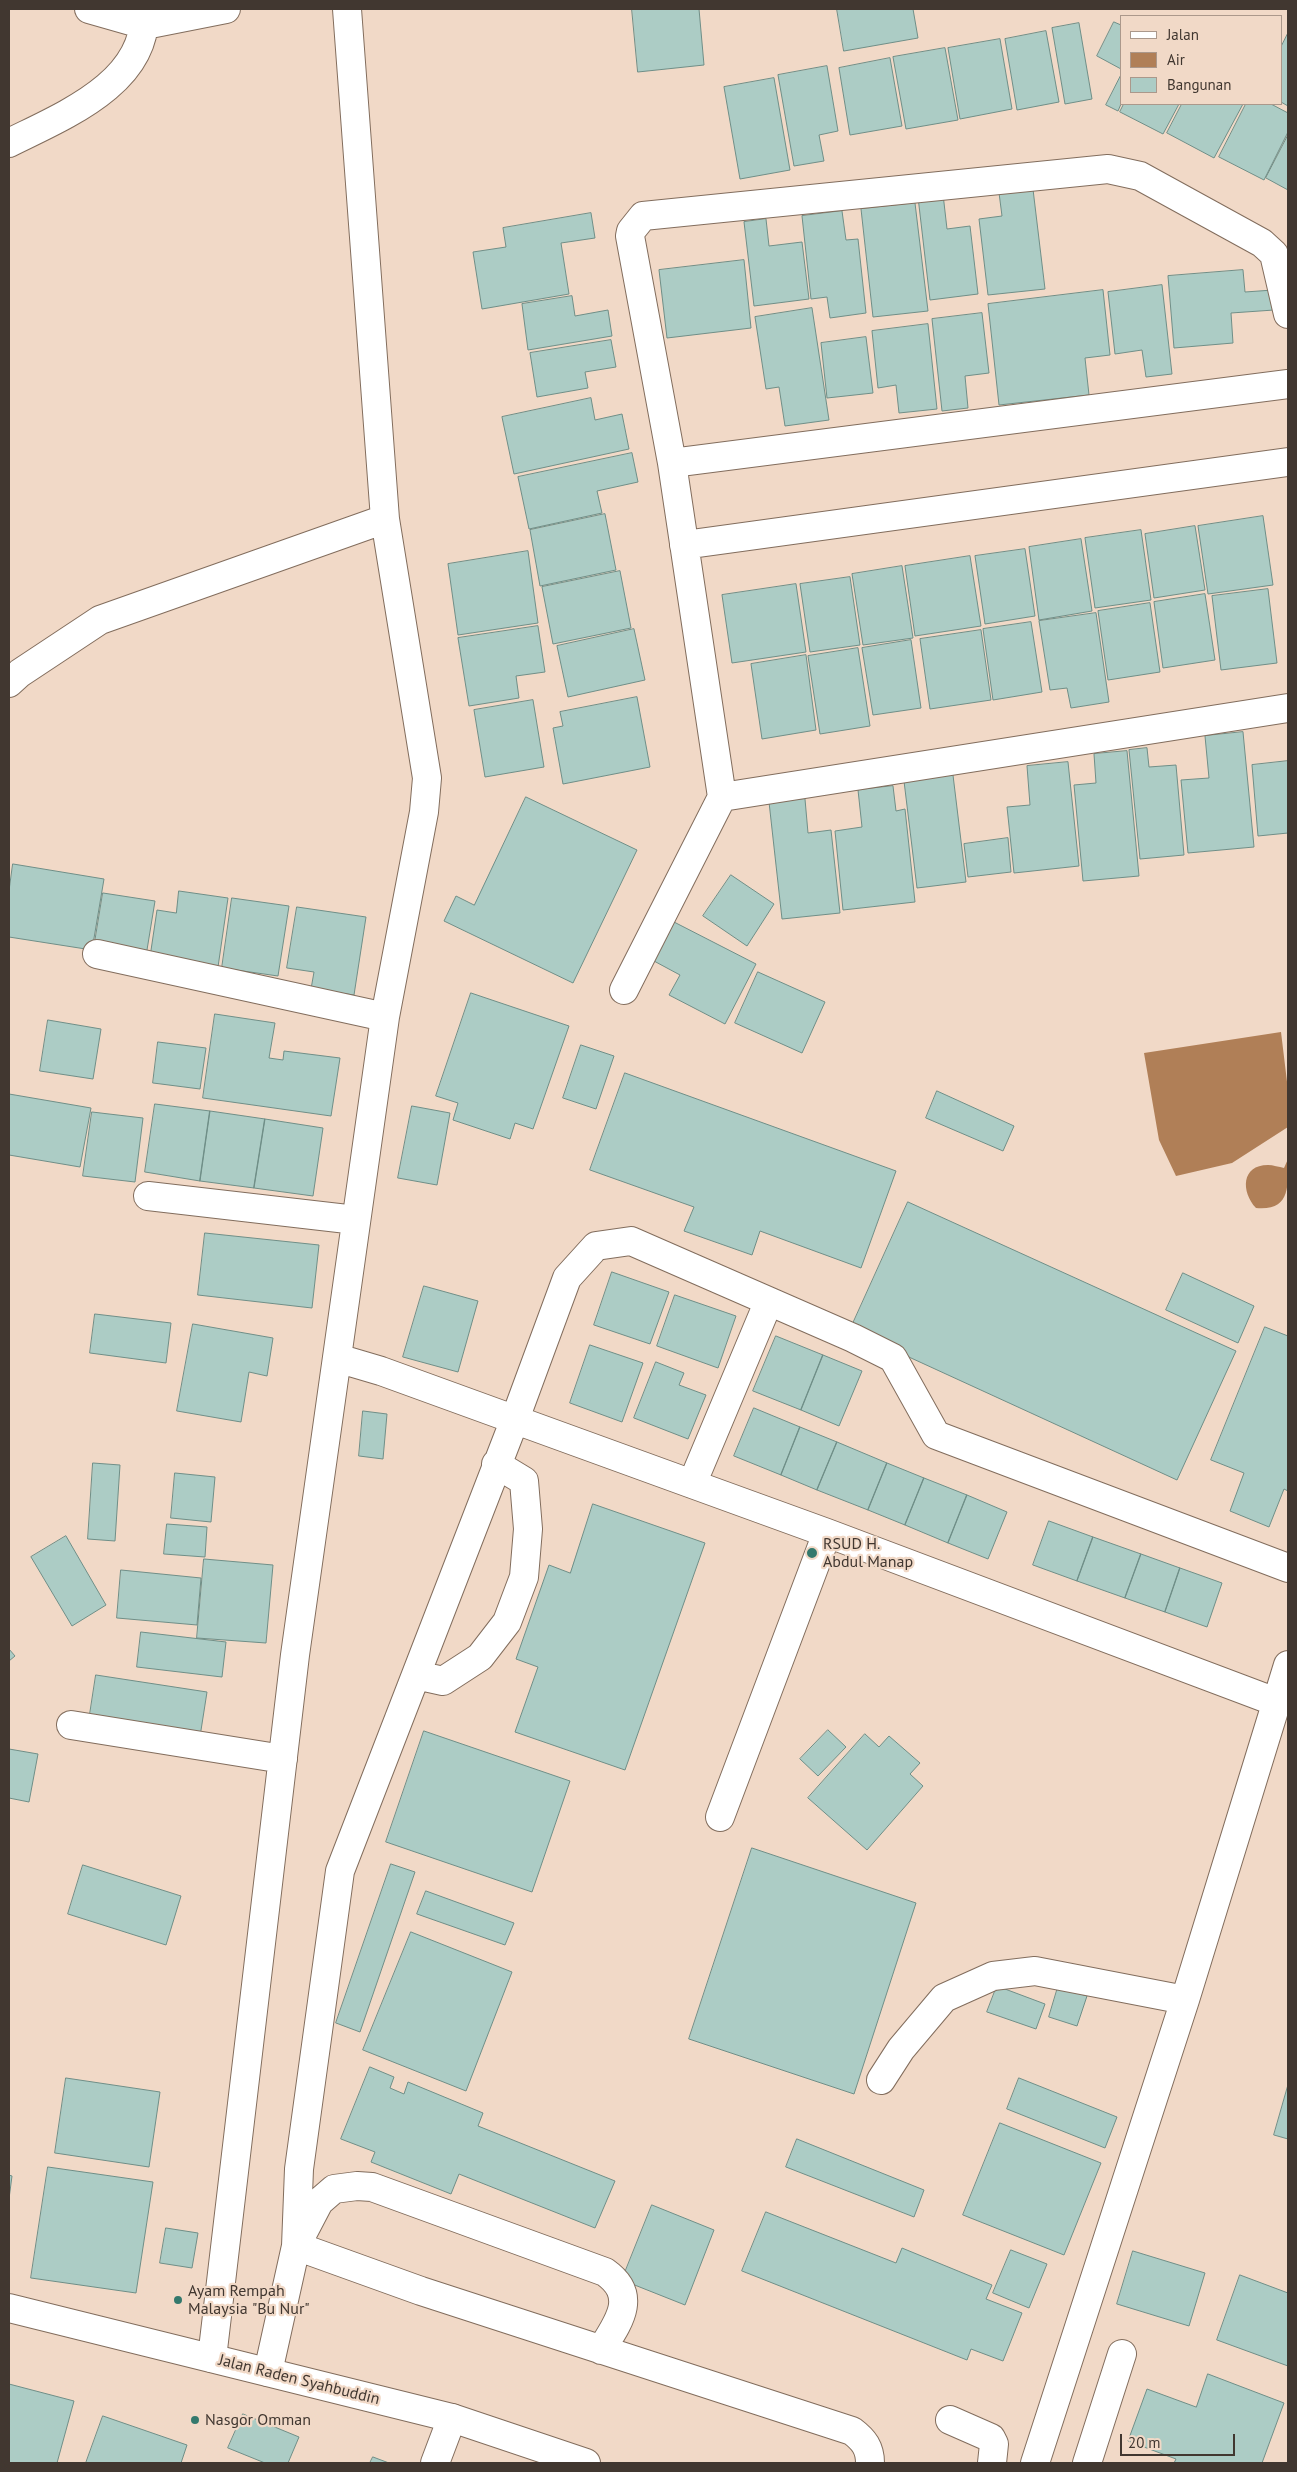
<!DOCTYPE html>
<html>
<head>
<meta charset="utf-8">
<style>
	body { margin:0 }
	#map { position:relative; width:1297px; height:2472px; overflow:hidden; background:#f1d9c7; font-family:"PT Sans",sans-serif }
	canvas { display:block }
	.frame { position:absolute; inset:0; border:10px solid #413730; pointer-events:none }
	.legend { position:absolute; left:1120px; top:15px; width:162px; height:90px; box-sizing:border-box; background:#f1d9c7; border:1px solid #ab988b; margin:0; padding:6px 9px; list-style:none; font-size:15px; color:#413730 }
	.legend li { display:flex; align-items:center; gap:10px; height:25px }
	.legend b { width:25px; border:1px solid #ab988b }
	.scale { position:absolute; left:1120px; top:2434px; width:115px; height:22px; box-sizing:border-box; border:2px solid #413730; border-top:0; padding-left:6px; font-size:15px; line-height:18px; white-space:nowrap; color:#413730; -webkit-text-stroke:4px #f1d9c7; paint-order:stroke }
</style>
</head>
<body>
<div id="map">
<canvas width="1297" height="2472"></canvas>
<div class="frame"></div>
<ul class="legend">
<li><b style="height:6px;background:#fff"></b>Jalan</li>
<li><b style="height:14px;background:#b07f57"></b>Air</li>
<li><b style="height:14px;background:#acccc5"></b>Bangunan</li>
</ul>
<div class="scale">20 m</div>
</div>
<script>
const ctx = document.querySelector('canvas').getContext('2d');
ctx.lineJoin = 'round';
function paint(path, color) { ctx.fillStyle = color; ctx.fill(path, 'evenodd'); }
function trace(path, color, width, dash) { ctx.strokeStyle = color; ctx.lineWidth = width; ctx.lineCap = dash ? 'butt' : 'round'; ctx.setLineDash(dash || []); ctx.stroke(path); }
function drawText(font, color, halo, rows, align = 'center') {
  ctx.font = font + ' "PT Sans",sans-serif'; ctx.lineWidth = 4.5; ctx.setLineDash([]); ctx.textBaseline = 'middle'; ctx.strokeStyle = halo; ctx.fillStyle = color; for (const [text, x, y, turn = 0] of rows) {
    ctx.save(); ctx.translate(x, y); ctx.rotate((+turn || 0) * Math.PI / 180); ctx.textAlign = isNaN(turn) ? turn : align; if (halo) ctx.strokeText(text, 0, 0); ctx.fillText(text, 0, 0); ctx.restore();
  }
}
const water = new Path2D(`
	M1281 1032 1288 1090V1127L1232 1163 1176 1176 1159 1140 1144 1053Z
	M1288 1159C1288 1186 1291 1211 1256 1208 1241 1192 1241 1165 1268 1165 1273 1165 1279 1167 1284 1168Z`);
const building = new Path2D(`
	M632 9H699L704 65 638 72Z
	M837 9H913L918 38 844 51Z
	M1114 22 1121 25V69L1097 56Z
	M1079 23 1092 99 1065 104 1052 28Z
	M1046 31 1059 102 1017 110 1005 39Z
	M1288 33V106L1281 102V47Z
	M1000 39 1012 109 960 119 948 48Z
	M945 48 958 120 906 129 893 57Z
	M890 58 902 126 850 135 839 68Z
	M827 66 838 131 819 135 824 161 794 166 778 75Z
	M1121 75V104L1118 111 1106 105Z
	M774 78 790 170 740 179 724 87Z
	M1124 104H1179L1163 134 1120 112Z
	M1182 104H1243L1214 158 1167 133Z
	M1246 104H1271L1288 113V132L1264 180 1219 157Z
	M1288 135V190L1266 178Z
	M1032 181 1045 289 988 295 979 219 1002 216 998 185Z
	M943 194 947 229 970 226 978 294 930 300 918 197Z
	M915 203 928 311 873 317 861 209Z
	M842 211 846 240 858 239 866 313 830 318 827 297 811 299 802 216Z
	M591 213 595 238 561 243 569 294 482 309 473 252 506 247 503 228Z
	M766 219 769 246 802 242 809 299 754 306 744 222Z
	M744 260 751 328 667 338 659 270Z
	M1243 270 1245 292 1273 290 1274 310 1231 313 1233 343 1174 348 1168 276Z
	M1162 285 1172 374 1146 377 1142 350 1115 354 1108 292Z
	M1103 290 1110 355 1085 358 1089 395 999 405 988 304Z
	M572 296 575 316 608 310 612 336 528 350 522 304Z
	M812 308 829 420 785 426 779 387 766 389 755 317Z
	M982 313 989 373 965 376 968 408 942 411 932 319Z
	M928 324 937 409 899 413 896 385 878 388 872 331Z
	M866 337 873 393 827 398 821 343Z
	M611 340 616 367 585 372 588 388 537 397 530 353Z
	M591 398 595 420 622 414 629 449 514 474 502 417Z
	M632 453 638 482 597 491 602 513 529 529 518 477Z
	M605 514 616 570 540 586 530 530Z
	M1263 516 1273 585 1208 594 1198 526Z
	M1195 526 1205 590 1154 598 1145 534Z
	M1141 530 1151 600 1095 608 1085 538Z
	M1081 539 1092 611 1039 620 1029 547Z
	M1025 549 1035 616 985 624 975 556Z
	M528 551 538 623 458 635 448 564Z
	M970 556 981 626 915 636 905 566Z
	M902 566 913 638 863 645 852 574Z
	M620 571 631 628 553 644 542 587Z
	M850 577 860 645 810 652 800 584Z
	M796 584 806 652 732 663 722 595Z
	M1268 589 1277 663 1221 670 1212 596Z
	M1205 594 1215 660 1163 668 1154 602Z
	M1150 603 1160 672 1108 680 1098 611Z
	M1096 613 1109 702 1071 708 1067 688 1050 690 1039 621Z
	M1031 622 1042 692 993 700 983 629Z
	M538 626 545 672 516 676 519 698 469 706 458 638Z
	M634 629 645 680 568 697 557 646Z
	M981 630 991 700 930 709 920 639Z
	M911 640 921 708 873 715 862 648Z
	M858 648 870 726 820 734 808 656Z
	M806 655 816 730 762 739 751 664Z
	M637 697 650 767 563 784 553 728 563 726 560 712Z
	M533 700 544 767 485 777 474 710Z
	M1243 732 1254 847 1188 853 1181 780 1209 778 1205 736Z
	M1147 748 1149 767 1176 765 1184 855 1140 859 1129 750Z
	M1127 751 1139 876 1083 881 1074 785 1096 783 1094 754Z
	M1288 761V833L1258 836 1252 765Z
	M1068 762 1079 866 1014 873 1007 807 1030 805 1027 766Z
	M953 775 966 882 917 888 904 781Z
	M893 786 896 811 905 809 915 902 843 910 835 831 862 827 858 790Z
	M526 797 637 850 573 983 444 921 456 896 474 905Z
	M805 799 808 833 831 830 840 913 782 919 769 802Z
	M1008 838 1011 872 968 877 964 844Z
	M13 864 104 879 92 950 9 937V891Z
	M731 875 774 904 747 946 703 916Z
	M179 891 228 898 218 967 150 957 157 910 176 913Z
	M103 893 155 901 146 956 94 948Z
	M232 898 289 906 278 976 222 968Z
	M297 907 366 917 354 995 311 989 314 972 287 968Z
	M674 922 756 964 725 1024 669 995 680 975 654 961Z
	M758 972 825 1002 802 1053 735 1023Z
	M471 993 569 1026 533 1129 515 1123 510 1139 453 1120 458 1103 436 1096Z
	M215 1014 275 1023 269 1058 283 1060 284 1051 340 1058 331 1116 203 1098Z
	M48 1020 101 1029 93 1079 40 1071Z
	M158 1042 206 1048 200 1089 153 1083Z
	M581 1045 614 1056 596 1109 563 1098Z
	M625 1073 896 1171 861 1268 760 1231 752 1255 684 1231 694 1207 590 1170Z
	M937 1091 1014 1126 1003 1151 926 1118Z
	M9 1094 91 1108 80 1167 9 1155Z
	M155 1104 210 1111 200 1181 145 1172Z
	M412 1106 450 1113 437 1185 398 1178Z
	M210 1111 265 1119 254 1188 200 1181Z
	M92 1112 143 1118 135 1182 83 1176Z
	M265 1119 323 1128 313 1196 254 1188Z
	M908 1202 1236 1351 1177 1480 850 1330Z
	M205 1233 319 1245 312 1308 198 1295Z
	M612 1272 669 1292 650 1344 594 1325Z
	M1183 1273 1254 1306 1238 1343 1166 1310Z
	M424 1286 478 1301 458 1372 403 1357Z
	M675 1295 736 1316 718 1368 657 1346Z
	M95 1314 171 1323 166 1363 90 1353Z
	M193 1324 273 1338 267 1376 249 1372 241 1422 177 1411Z
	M1265 1327 1288 1336V1491L1284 1489 1269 1527 1230 1511 1244 1473 1211 1460Z
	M776 1336 823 1355 801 1410 753 1391Z
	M590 1345 643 1363 622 1422 570 1403Z
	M823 1355 862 1371 839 1426 801 1410Z
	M656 1362 684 1373 679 1385 706 1395 688 1439 634 1418Z
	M754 1408 800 1427 781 1475 734 1456Z
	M363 1411 387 1414 383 1459 359 1456Z
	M800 1427 837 1442 817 1490 781 1475Z
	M837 1442 887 1463 868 1510 817 1490Z
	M93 1463 120 1465 115 1541 88 1539Z
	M887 1463 924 1478 905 1525 868 1510Z
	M175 1473 215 1477 211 1522 171 1518Z
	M924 1478 967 1495 948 1543 905 1525Z
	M967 1495 1007 1512 988 1559 948 1543Z
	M593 1504 705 1543 625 1770 515 1732 538 1667 516 1659 549 1565 570 1573Z
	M1049 1521 1093 1537 1077 1581 1033 1565Z
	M167 1524 207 1527 205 1557 164 1554Z
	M66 1536 106 1605 72 1626 31 1557Z
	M1093 1537 1141 1554 1125 1598 1077 1581Z
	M1141 1554 1180 1568 1165 1612 1125 1598Z
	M204 1559 273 1565 266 1643 197 1638Z
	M1180 1568 1222 1583 1207 1627 1165 1612Z
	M121 1570 201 1578 197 1625 117 1618Z
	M141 1632 226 1642 222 1677 137 1667Z
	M9 1649 15 1656 9 1661Z
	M96 1675 207 1692 199 1743 88 1727Z
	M828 1730 846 1747 818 1776 800 1759Z
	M424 1731 570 1781 532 1892 386 1842Z
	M865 1734 879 1747 889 1736 920 1763 910 1774 923 1786 867 1850 808 1798Z
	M9 1749 38 1754 29 1802 9 1798Z
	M752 1848 916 1903 854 2094 689 2039Z
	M391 1864 415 1872 360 2032 336 2023Z
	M83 1865 181 1896 166 1945 68 1914Z
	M426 1891 514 1923 505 1945 417 1914Z
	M411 1932 512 1972 466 2091 363 2050Z
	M997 1986 1045 2004 1036 2029 987 2012Z
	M1058 1987 1087 1996 1077 2026 1049 2017Z
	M370 2067 394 2077 390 2088 404 2094 408 2082 483 2113 478 2126 615 2181 595 2228 459 2174 451 2194 371 2162 375 2152 341 2139Z
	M66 2078 160 2092 149 2167 55 2153Z
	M1019 2078 1117 2117 1105 2148 1007 2109Z
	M1288 2085V2139L1274 2135Z
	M1000 2123 1101 2163 1064 2255 963 2215Z
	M797 2139 924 2190 914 2217 786 2167Z
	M48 2167 153 2182 136 2293 31 2278Z
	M9 2175 12 2176 9 2199Z
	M652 2205 714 2230 685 2305 622 2280Z
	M766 2212 896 2263 902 2248 992 2285 986 2299 1022 2313 1003 2361 971 2349 967 2360 742 2271Z
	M166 2228 198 2233 192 2268 160 2263Z
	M1011 2250 1047 2264 1029 2308 993 2293Z
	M1133 2251 1205 2273 1189 2326 1117 2304Z
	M1240 2275 1288 2293V2366L1217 2340Z
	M1208 2374 1284 2403 1262 2463H1174L1176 2459 1128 2441 1147 2389 1196 2407Z
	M9 2384 74 2401 57 2463H9Z
	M243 2414 299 2437 288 2463H265L228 2448Z
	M103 2416 187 2445 181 2463H86Z
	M373 2457 389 2463H370Z`);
const minor = new Path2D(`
	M89 9 145 25 226 9
	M9 143C63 116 150 82 144 9
	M672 463 1288 384
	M684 545 1288 462
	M9 683 20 673 100 620 385 519
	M722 797 1288 708
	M97 954 385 1017
	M624 990 722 797 672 463 630 236 631 231 643 216 1108 169 1140 176 1262 243 1274 254 1288 314
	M148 1196 356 1220
	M337 1358 381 1371 827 1533 1276 1702
	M692 1484 768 1303
	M416 1675 443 1681 480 1657 507 1622 524 1577 528 1529 524 1481 496 1464
	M71 1725 283 1759
	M720 1817 827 1533
	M881 2080 901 2049 944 1998 993 1976 1035 1971 1185 2000
	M212 2358 295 1655 385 1017 424 812 427 778 385 519 347 9
	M268 2372 296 2246 319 2202 334 2189 357 2186 372 2187 605 2272C639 2296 618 2323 601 2350
	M950 2420 991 2438 994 2444 992 2463
	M435 2463 452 2418
	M870 2463C870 2448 864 2440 852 2431L421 2291 296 2246 299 2169 340 1871 515 1419 567 1278 596 1246 631 1241 853 1338 893 1358 936 1435 1288 1568
	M1035 2463 1185 2000 1288 1665
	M1087 2463 1122 2354`);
const major = new Path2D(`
	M9 2308 452 2418 586 2463`);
const markers = [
	[812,1553,6,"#34796d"],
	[178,2300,5,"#34796d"],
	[195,2420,5,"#34796d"]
];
const poiNames = [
	["RSUD H.",823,1544],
	["Abdul Manap",823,1562],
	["Ayam Rempah",188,2291],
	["Malaysia \"Bu Nur\"",188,2309],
	["Nasgor Omman",205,2420]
];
const streetNames = [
	["Jalan Raden Syahbuddin",299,2380,14]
];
paint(water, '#b07f57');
paint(building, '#acccc5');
trace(building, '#6f8e87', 1);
trace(minor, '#826d5d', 30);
trace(major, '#826d5d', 30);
trace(minor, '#fff', 28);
trace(major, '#fff', 28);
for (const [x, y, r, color] of markers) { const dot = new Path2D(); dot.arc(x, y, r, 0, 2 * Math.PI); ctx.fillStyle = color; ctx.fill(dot); trace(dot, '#f1d9c7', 2); }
drawText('16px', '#413730', '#f1d9c7', poiNames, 'left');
drawText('16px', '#413730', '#f1d9c7', streetNames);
</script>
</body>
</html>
